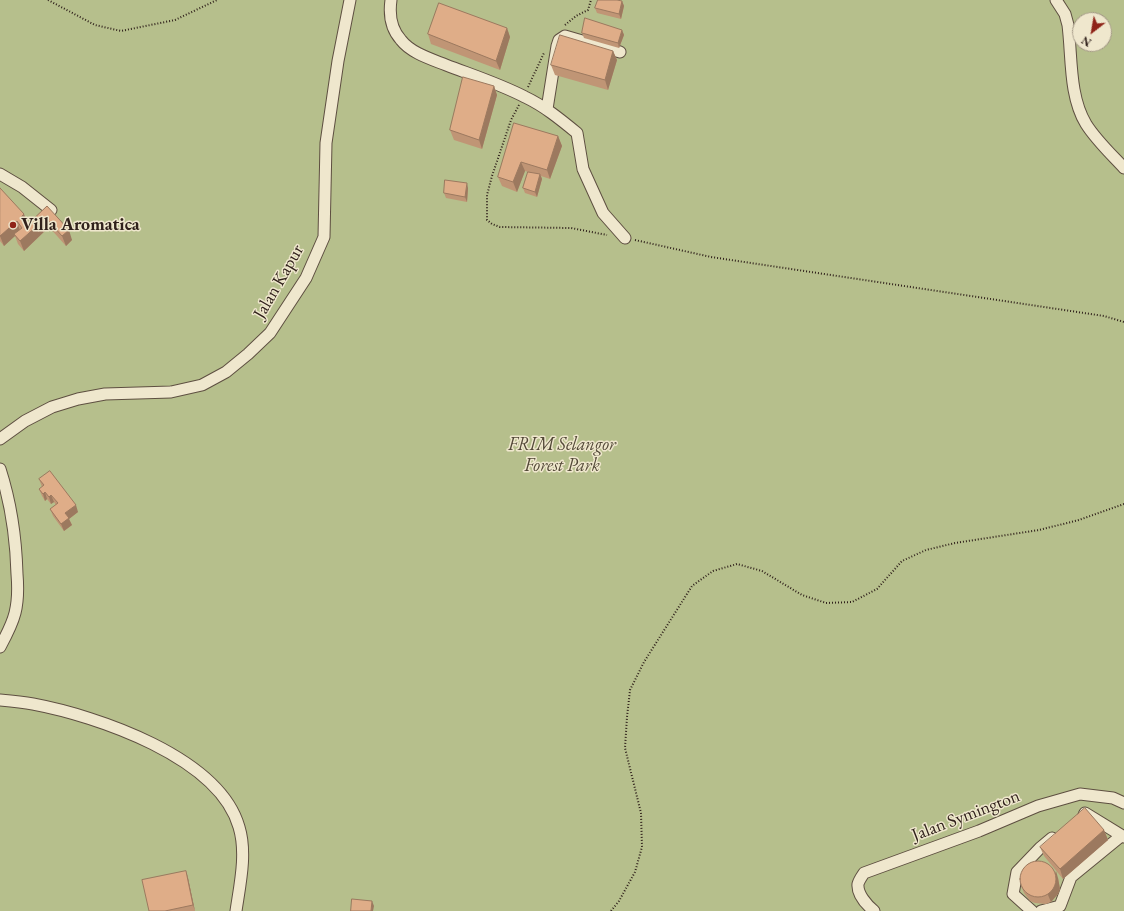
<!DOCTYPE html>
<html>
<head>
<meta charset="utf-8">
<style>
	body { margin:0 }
	#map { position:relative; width:1124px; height:911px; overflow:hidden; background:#e6dab2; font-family:"EB Garamond",serif }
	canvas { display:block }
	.north { position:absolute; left:1072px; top:12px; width:40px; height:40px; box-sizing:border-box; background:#efe7cd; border:1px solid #a39886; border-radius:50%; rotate:211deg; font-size:11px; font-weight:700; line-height:16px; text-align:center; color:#30211b }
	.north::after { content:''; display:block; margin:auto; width:14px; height:18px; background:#8f2418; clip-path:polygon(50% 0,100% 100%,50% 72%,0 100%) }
</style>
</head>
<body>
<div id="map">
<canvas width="1124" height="911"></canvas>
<div class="north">N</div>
</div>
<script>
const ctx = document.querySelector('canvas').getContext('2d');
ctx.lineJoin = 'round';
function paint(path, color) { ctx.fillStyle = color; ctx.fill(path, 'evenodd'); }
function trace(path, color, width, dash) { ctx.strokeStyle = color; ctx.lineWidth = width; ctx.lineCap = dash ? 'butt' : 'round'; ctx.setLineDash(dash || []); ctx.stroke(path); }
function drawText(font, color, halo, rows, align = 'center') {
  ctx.font = font + ' "EB Garamond",serif'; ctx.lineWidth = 3; ctx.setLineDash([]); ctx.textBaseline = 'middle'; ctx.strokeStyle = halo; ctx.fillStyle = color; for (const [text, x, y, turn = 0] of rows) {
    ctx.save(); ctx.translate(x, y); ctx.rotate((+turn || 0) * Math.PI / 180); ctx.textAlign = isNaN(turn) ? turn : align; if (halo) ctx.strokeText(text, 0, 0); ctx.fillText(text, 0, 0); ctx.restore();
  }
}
const green = new Path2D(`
	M0 0H1124V911H0ZM1080 20H1104V44H1080Z`);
const path = new Path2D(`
	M48 0 95 25 121 31 175 20 217 0
	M565 25 576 16 588 10 591 0
	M528 87 544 53
	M519 105 511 120 492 176 487 195V220L492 224 500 227 571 228 607 235
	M635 240 711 257 1104 316 1124 322
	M611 911 619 901 635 872 642 847 641 813 625 748 627 717 630 690 644 662 692 586 713 571 737 564 762 571 802 595 826 603 852 602 877 589 902 561 926 550 955 543 1039 530 1079 520 1124 504`);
const minor = new Path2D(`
	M391 0C389 14 391 29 401 40 411 53 431 59 446 65 472 75 500 84 525 97 544 106 560 119 577 133L583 169 603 213 625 238
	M1056 0 1065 14 1068 25C1072 57 1069 96 1086 124 1096 140 1111 154 1124 168
	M547 109 557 46 559 40 565 36 620 52
	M0 174 22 187 51 210
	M0 439 25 421 52 407 78 399 105 394 171 392 202 385 226 372 248 354 270 333 306 278 324 237 326 143 338 61 350 0
	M0 469C11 503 16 538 17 574 18 586 18 601 15 613 12 625 6 636 0 647
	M0 700C11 701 22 702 33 704 97 716 219 757 239 827 247 853 240 884 236 911
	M1084 815 1085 813 1124 837
	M874 911C867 905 857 894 858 884 859 880 862 876 864 873L979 831 1038 806 1080 794 1113 798 1124 803
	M1032 911 1013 894 1017 872 1040 848 1052 838
	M1041 911 1060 906 1071 877 1121 836`);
const wall = new Path2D(`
	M622 1 624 6 621 19 597 13 595 8Z
	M507 28 510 37 500 70 431 44 428 34Z
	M622 30 624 35 619 48 584 38 582 33Z
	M613 51 617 60 608 90 555 75 551 65Z
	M494 86 497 95 482 149 454 140 450 130Z
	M558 136 562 146 550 179 541 176 542 179 537 197 525 193 523 188 528 172 525 171 517 192 502 186 498 177Z
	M0 188 28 224 27 225 47 206 72 240 66 246 49 227 24 251 18 244 15 236 4 246 0 241Z
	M468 188 467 202 446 198 444 193Z
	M39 479 78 512 69 519 72 525 64 531 53 516 50 509 56 505 54 502 51 504 47 499 45 501 42 496 39 489 42 487Z
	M1104 830 1108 840 1063 879 1044 856 1040 847Z
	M186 871 188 878 195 911H149Z
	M1058 878 1060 889 1058 894 1051 902 1046 904 1035 903 1030 901 1024 893 1021 886Z`);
const shadedWall = new Path2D(`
	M622 1 624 6 621 19 619 14Z
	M507 28 510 37 500 70 496 61Z
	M622 30 624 35 619 48 618 43Z
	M613 51 617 60 608 90 605 80Z
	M494 86 497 95 482 149 479 140Z
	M558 136 562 146 550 179 547 170Z
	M521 162 525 171 517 192 513 182Z
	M540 174 542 179 537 197 535 192Z
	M467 183 468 188 467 202 465 197Z
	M24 214 28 224 24 227 20 218Z
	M46 218 49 227 24 251 20 241Z
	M17 221 20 231 14 234 15 236 4 246 0 236Z
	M69 230 72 240 66 246 62 236Z
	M45 492 47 499 45 501 43 494Z
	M51 495 54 502 51 504 49 497Z
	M76 505 78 512 69 519 72 525 64 531 61 524 65 513Z
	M1104 830 1108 840 1063 879 1060 869Z
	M186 871 188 878 195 911 193 905Z
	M1056 871 1058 878 1060 889 1058 894 1051 902 1048 895Z
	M372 901 374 906 373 911H371Z`);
const building = new Path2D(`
	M598 0H617L622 1 619 14 595 8Z
	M439 3 507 28 496 61 428 34Z
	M585 18 622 30 618 43 582 33Z
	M560 35 613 51 605 80 551 65Z
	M463 77 494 86 479 140 450 130Z
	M514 123 558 136 547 170 521 162 513 182 498 177Z
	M528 172 540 174 535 192 523 188Z
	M445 180 467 183 465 197 444 193Z
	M0 188 24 214 20 218 27 225 47 206 69 230 62 236 46 218 20 241 14 234 22 228 17 221 0 236Z
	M50 471 76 505 65 513 69 518 61 524 50 509 58 503 51 495 49 497 45 492 43 494 39 489 44 485 39 479Z
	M1085 808 1104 830 1060 869 1040 847Z
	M1020 879a18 18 0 1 1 36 0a18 18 0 1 1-36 0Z
	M186 871 193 905 165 911H149L142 880Z
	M352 899 372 901 371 911H351Z`);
const markers = [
	[13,225,4,"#8f2418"]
];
const poiNames = [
	["Villa Aromatica",21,225]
];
const streetNames = [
	["Jalan Kapur",279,282,-60],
	["Jalan Symington",966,816,-21]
];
const parkNames = [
	["FRIM Selangor",562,445],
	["Forest Park",562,466]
];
paint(green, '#b6bf8c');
trace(minor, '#5e4f41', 13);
trace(path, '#30211b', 2, [1, 2]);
trace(minor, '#efe7cd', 11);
paint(wall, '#c09575');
paint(shadedWall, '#9c795f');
paint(building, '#dfad88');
trace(building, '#9c795f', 1);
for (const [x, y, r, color] of markers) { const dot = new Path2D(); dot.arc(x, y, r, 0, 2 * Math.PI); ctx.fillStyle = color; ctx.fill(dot); trace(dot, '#efe7cd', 1.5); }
drawText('bold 18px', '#30211b', '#efe7cd', poiNames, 'left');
drawText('18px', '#30211b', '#efe7cd', streetNames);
drawText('italic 18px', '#524837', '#efe7cd', parkNames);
</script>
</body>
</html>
